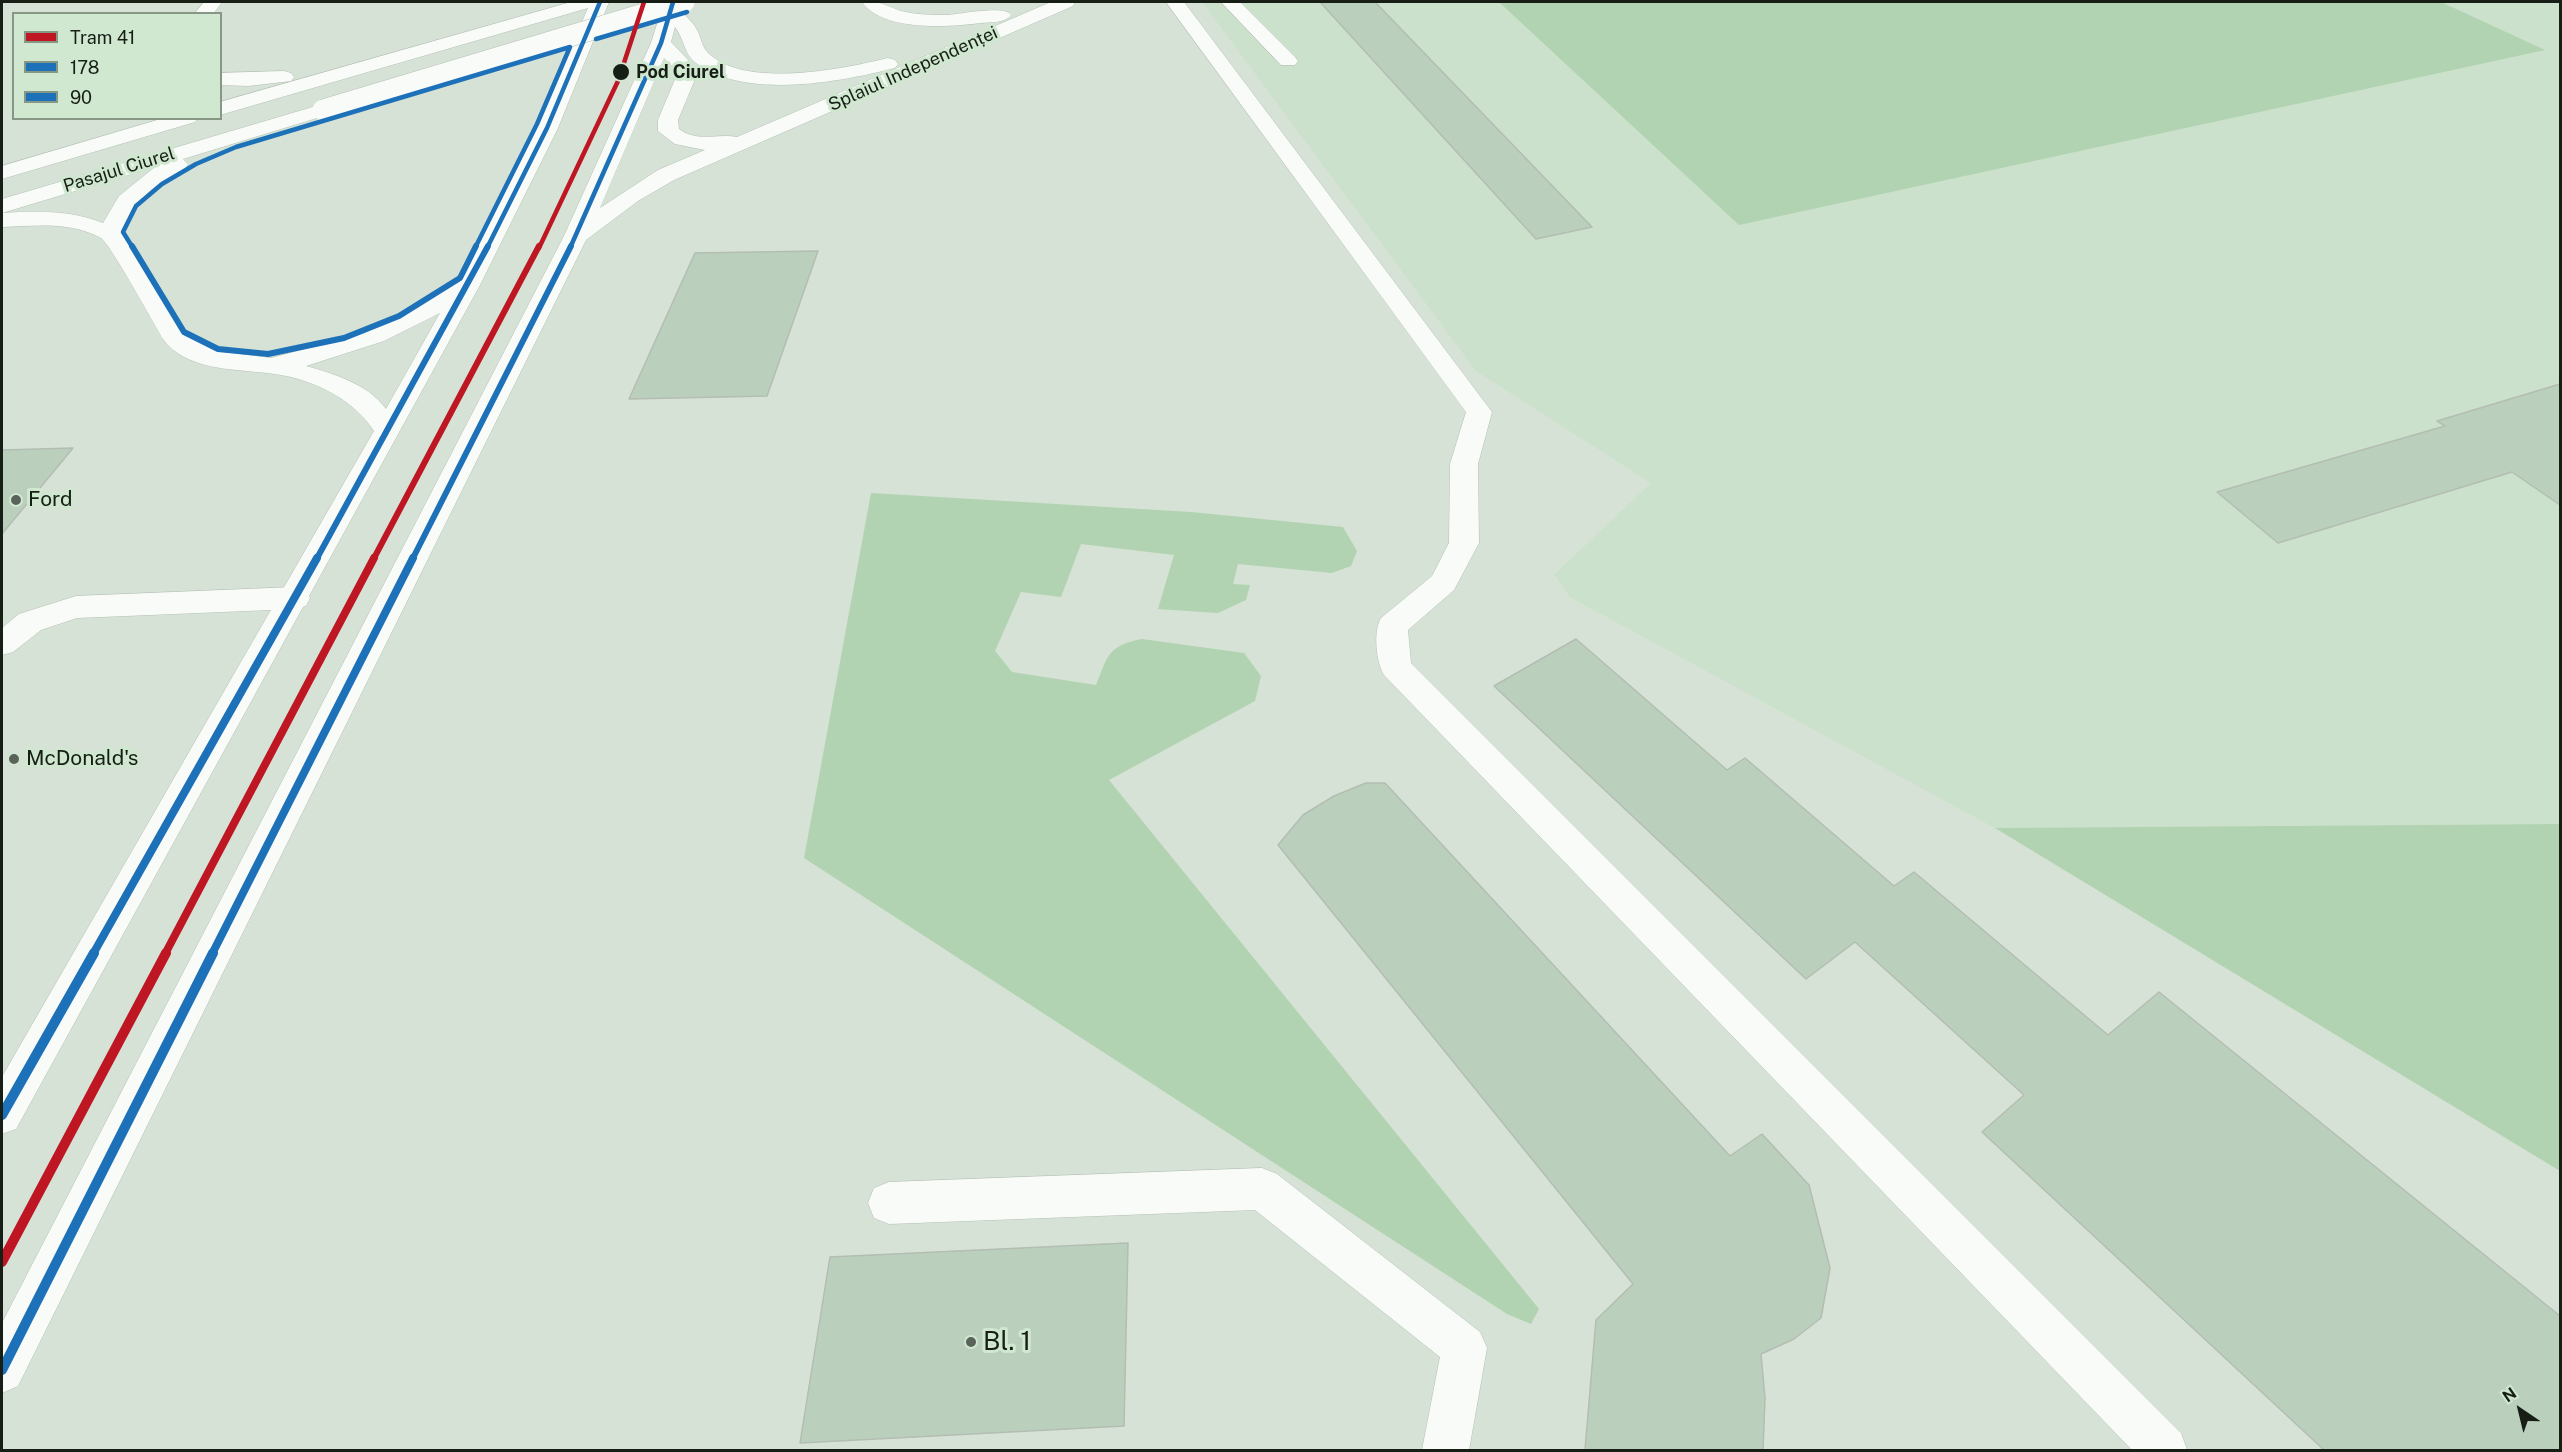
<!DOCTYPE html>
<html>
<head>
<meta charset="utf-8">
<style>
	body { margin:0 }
	#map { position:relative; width:2562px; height:1452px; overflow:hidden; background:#d5e2d5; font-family:"Public Sans",sans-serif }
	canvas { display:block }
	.frame { position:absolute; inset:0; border:3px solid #161e16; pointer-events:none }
	.legend { position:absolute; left:12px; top:12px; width:210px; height:108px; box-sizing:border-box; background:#d0e7d0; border:2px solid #869786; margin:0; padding:8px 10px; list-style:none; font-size:18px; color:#161e16 }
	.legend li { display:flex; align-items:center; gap:12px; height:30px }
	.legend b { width:30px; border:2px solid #869786 }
	.north { position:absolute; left:2490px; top:1380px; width:60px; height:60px; -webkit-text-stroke:4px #d0e7d0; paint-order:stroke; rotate:325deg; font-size:16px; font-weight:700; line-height:24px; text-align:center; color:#161e16 }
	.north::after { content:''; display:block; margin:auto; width:21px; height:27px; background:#161e16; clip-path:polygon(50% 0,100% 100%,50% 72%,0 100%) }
</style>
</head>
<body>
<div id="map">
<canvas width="2562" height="1452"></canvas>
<div class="frame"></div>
<ul class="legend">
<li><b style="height:8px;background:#be1622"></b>Tram 41</li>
<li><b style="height:8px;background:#1d71b8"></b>178</li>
<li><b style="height:8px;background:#1d71b8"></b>90</li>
</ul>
<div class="north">N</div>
</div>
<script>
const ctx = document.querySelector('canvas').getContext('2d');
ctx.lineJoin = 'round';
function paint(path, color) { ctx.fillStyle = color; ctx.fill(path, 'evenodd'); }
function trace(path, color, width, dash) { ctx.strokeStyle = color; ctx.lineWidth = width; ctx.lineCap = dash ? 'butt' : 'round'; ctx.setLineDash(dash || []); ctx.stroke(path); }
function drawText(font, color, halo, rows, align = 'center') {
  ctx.font = font + ' "Public Sans",sans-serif'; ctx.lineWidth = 6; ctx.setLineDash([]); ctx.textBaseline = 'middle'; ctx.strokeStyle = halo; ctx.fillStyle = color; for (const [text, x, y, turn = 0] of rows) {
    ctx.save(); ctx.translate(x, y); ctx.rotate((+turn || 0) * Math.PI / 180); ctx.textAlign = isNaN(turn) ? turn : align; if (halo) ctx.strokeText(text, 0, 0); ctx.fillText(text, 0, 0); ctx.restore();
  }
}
const built = new Path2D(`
	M1202 2H2560V824L1995 828 1570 597 1554 575 1651 483 1476 371Z`);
const green = new Path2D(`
	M1499 2H2441L2545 50 1739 225Z
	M871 493 1191 512 1343 527 1357 551 1351 566 1332 573 1238 564 1233 584 1250 585 1246 600 1218 613 1158 609 1174 555 1081 544 1061 597 1021 592 995 651 1012 672 1096 685C1108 656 1107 646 1142 639L1244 653 1261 676 1255 701 1109 780 1539 1309 1531 1324 1507 1314 804 858Z
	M2560 824V1171L1995 828Z`);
const building = new Path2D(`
	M1320 2H1375L1592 227 1536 239Z
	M818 251 767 396 629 399 695 253Z
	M2560 384V505L2512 472 2278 543 2217 492 2445 426 2437 421Z
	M73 448 2 534V450Z
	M1576 639 1727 770 1745 758 1894 886 1914 872 2108 1035 2159 992 2560 1316V1450H2324L1982 1132 2024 1095 1855 942 1806 979 1494 686Z
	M1366 783H1385L1730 1156 1762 1134 1809 1185 1830 1268 1821 1318 1794 1339 1761 1354 1765 1398 1763 1450H1585L1596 1320 1633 1284 1278 845 1303 815 1334 796Z
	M1128 1243 1124 1426 800 1443 830 1257Z`);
const minor = new Path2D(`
	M1166 2H1184L1492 412 1478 464 1479 543 1454 590 1408 630 1411 663 2181 1433 2187 1450H2132L1384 675C1376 661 1373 632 1381 618L1432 576 1449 543 1450 464 1466 412Z
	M1221 2H1240L1295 57 1298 61 1295 65H1281Z
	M295 587 306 590 310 598 306 606 295 609 77 618 41 630 13 652 2 655V628L19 614 76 596Z
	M1262 1168 1277 1174 1480 1332 1487 1348 1469 1450H1422L1440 1357 1255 1210 889 1224 874 1218 868 1203 874 1188 889 1182Z`);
const major = new Path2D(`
	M204 2H222L213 14H194Z
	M571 2H609L558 128 480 285 16 1129 2 1134V1077L374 431C351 396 308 377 267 373 233 369 185 370 163 339 155 325 109 242 101 238 70 221 35 226 2 227V213C37 211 70 210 103 223L119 196 155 167 2 213V199L316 106H330L333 110 330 114 183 159 188 164 185 169C156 184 131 200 124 234L186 334 216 351 271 358 343 339 388 321 457 282 536 128 588 8 220 115V102ZM440 313 386 409C368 384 334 374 306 366L384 341Z
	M664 2H682L680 11C687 17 694 23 698 32 701 38 702 47 708 53 745 89 843 69 888 58L895 60 898 64 895 68C839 82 746 100 696 63 684 54 684 38 675 27L671 42 688 60 696 77 678 120 679 129C698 143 717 133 737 137L1051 2H1075L1073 6 674 180 638 201 586 240 18 1386 2 1393V1323L564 236 651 43ZM664 58 672 66 676 77 658 120V131L675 144 705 150 658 170 600 208Z
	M862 2C878 0 886 6 901 11 916 15 933 15 948 15 962 14 1005 5 1011 15 1006 23 991 22 981 23 949 27 883 32 862 2Z
	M284 71 291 73 294 77 291 81 248 86 220 85V73Z
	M164 118H198L195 122 2 179V166Z`);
const majorBridge = new Path2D(`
	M323 110 684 2`);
const bus1Far3 = new Path2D(`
	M487 248 547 128 600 2
	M570 248 661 43 673 2`);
const bus1Far2 = new Path2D(`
	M316 560 488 246
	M412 560 571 246`);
const bus1Far1 = new Path2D(`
	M93 954 317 558
	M212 954 413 558`);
const bus1 = new Path2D(`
	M2 1115 94 953
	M2 1370 213 953`);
const bus2Far1 = new Path2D(`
	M596 39 687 12
	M133 248 123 232 136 206 162 184 196 164 236 147 570 47 537 124 475 248`);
const bus2 = new Path2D(`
	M132 246 184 332 218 349 268 354 344 338 399 316 460 278 476 246`);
const tram1Far3 = new Path2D(`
	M539 248 618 81 644 2`);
const tram1Far2 = new Path2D(`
	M373 560 539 246`);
const tram1Far1 = new Path2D(`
	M165 954 374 558`);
const tram1 = new Path2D(`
	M2 1262 166 953`);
const markers = [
	[621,72,9,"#161e16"],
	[16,500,6,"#596359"],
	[14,759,6,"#596359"],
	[971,1342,6,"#596359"]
];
const farStreetnames = [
	["Splaiul Independenței",913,69,-24],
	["Pasajul Ciurel",119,170,-17]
];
const farStopnames = [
	["Pod Ciurel",636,72]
];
const poiNames = [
	["Ford",28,500],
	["McDonald's",26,759]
];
const nearPoinames = [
	["Bl. 1",983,1342]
];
paint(built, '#cbe1cb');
paint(green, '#b1d3b1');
paint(building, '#bbd0bc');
trace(building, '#b3bdb3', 1.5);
trace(minor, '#b6c0b6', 1);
trace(major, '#b6c0b6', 1);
paint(minor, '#f9fbf9');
paint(major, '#f9fbf9');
trace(majorBridge, '#b6c0b6', 22, []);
trace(majorBridge, '#f9fbf9', 21);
trace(bus1Far3, '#1d71b8', 4.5);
trace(bus1Far2, '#1d71b8', 6);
trace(bus1Far1, '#1d71b8', 8);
trace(bus1, '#1d71b8', 10);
trace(bus2Far1, '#1d71b8', 4.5);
trace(bus2, '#1d71b8', 6);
trace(tram1Far3, '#be1622', 4.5);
trace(tram1Far2, '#be1622', 6);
trace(tram1Far1, '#be1622', 8);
trace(tram1, '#be1622', 10);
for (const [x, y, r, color] of markers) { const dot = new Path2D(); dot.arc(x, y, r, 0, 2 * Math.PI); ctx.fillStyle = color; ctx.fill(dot); trace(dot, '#d0e7d0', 2); }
drawText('18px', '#161e16', '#d0e7d0', farStreetnames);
drawText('bold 18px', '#161e16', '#d0e7d0', farStopnames, 'left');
drawText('21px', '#161e16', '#d0e7d0', poiNames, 'left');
drawText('26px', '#161e16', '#d0e7d0', nearPoinames, 'left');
</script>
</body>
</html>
